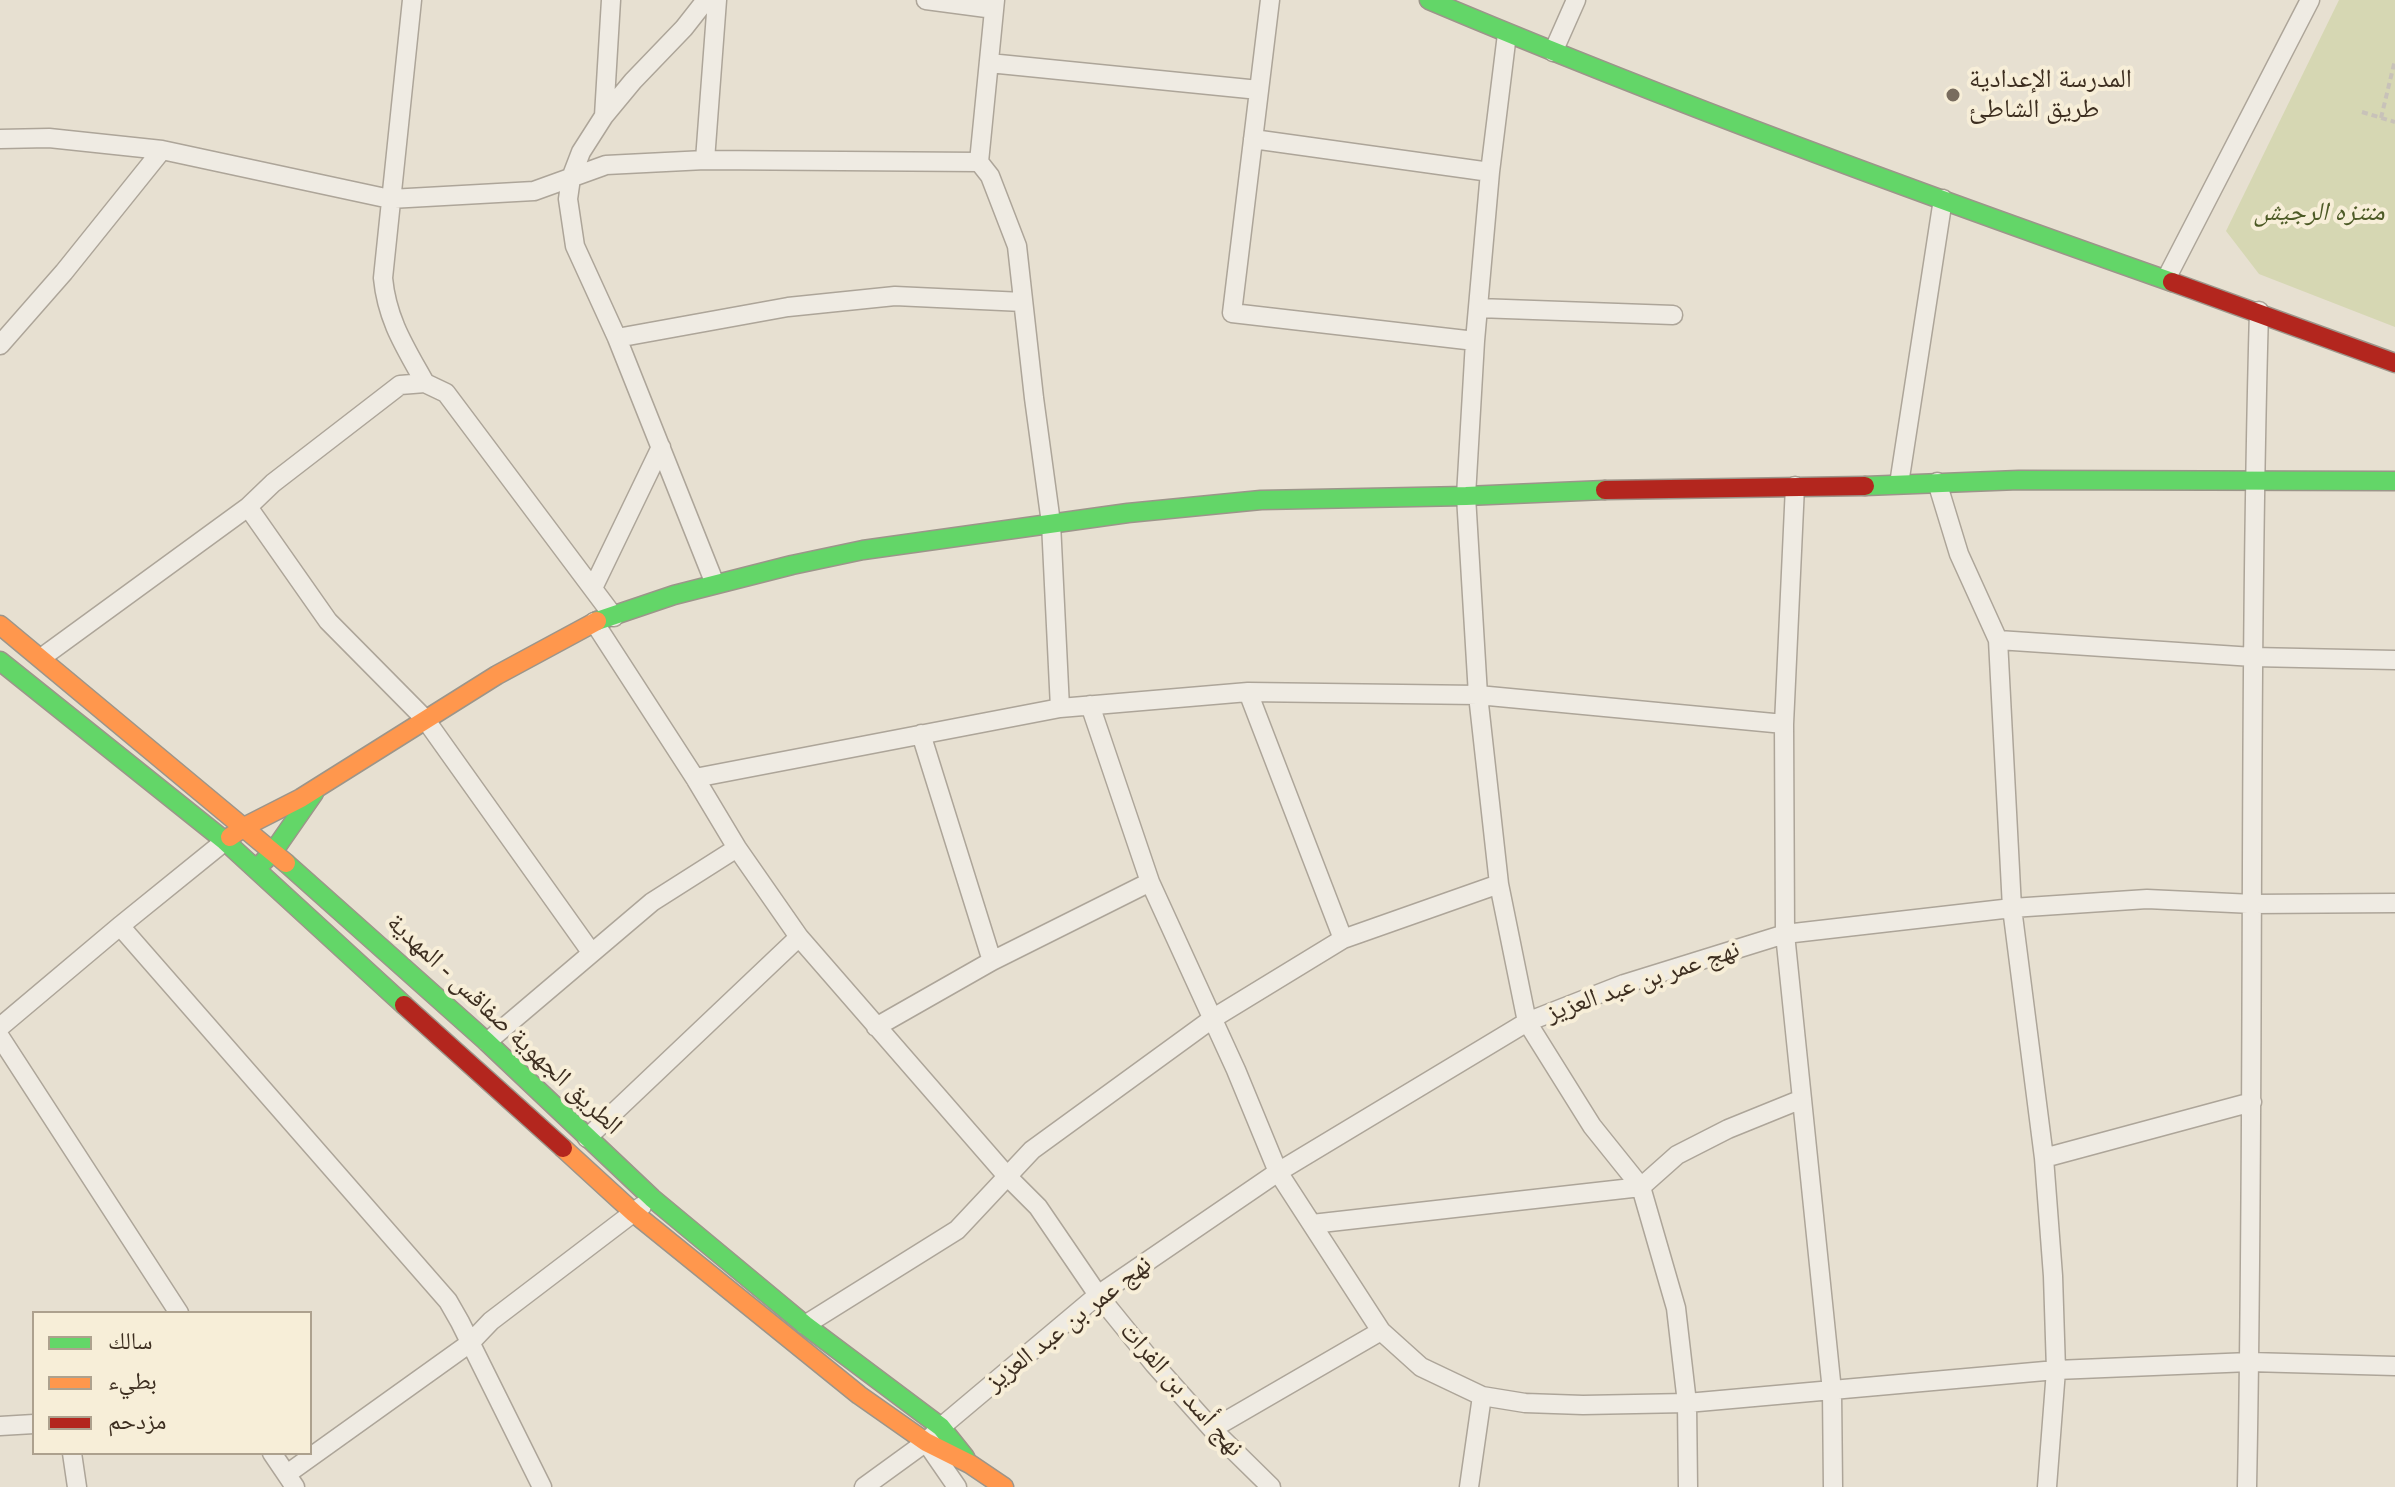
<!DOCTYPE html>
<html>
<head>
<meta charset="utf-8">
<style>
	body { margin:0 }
	#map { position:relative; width:2395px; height:1487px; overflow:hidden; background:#e7e0d1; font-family:"Times New Roman","Noto Naskh Arabic",serif }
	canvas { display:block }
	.legend { position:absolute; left:32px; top:1311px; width:280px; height:144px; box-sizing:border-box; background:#f7eed8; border:2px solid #ada18e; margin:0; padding:10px 14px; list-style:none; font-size:24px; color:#3d2e20 }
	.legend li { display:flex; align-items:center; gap:16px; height:40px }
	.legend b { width:40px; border:2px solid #ada18e }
</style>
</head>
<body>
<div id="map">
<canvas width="2395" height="1487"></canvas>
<ul class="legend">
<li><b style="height:10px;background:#63d668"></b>سالك</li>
<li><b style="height:10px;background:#ff974d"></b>بطيء</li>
<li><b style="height:10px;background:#b3261e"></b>مزدحم</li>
</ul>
</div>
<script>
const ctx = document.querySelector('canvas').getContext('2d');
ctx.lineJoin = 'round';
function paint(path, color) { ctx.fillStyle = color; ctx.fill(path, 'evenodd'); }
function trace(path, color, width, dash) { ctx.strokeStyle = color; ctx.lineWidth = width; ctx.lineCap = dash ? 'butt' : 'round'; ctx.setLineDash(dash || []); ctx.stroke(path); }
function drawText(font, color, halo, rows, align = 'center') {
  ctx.font = font + ' "Times New Roman","Noto Naskh Arabic",serif'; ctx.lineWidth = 8; ctx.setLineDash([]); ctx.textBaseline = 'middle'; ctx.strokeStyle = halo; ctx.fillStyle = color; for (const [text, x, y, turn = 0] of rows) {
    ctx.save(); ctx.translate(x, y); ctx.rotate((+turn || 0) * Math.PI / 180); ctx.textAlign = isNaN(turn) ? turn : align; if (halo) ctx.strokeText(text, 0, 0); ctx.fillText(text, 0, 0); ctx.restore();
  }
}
const green = new Path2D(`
	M2339 0H2395V327L2259 274 2226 231Z`);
const path = new Path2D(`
	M2362 112 2395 122
	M2381 118 2395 60`);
const street = new Path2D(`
	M412 0 383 278C387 320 405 347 425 383
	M706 0 684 28 633 81 604 116 581 152 571 178 568 199 575 246 617 338 715 584
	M926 0 994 9
	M1270 0 1232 313 1475 341
	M1507 34 1490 172 1475 341 1466 496 1478 695 1499 884 1527 1022 1592 1126 1641 1187 1676 1308 1687 1403 1688 1487
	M1553 52 1576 0
	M989 63 1259 90
	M604 116 611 0
	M0 139 49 138 162 150 390 199 534 191 606 165 705 160 979 162 990 176 1017 246 1034 398 1051 523 1060 708
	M1253 139 1490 172
	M705 160 717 0
	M979 162 995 0
	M2166 279 2310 0
	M1478 308 1673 315
	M617 338 788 307 895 296 1023 302
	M0 345 64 272 162 150
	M1937 482 1959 554 1998 640
	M1899 484 1943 199
	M1795 486 1784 724 1785 934 1832 1391 1833 1487
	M248 507 273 483 400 385 425 383 446 393 614 617
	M593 588 661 447
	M594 622 695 778 737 848 799 937 1007 1176 1038 1207 1098 1295 1154 1364 1212 1429 1271 1487
	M41 658 248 507 328 621 425 719 591 952
	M1248 692 1343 939
	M1090 705 1150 882 1236 1070 1278 1172 1381 1331 1421 1367 1482 1396 1525 1403 1583 1405 1687 1403 2056 1370 2250 1362 2395 1366
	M921 734 992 961
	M695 778 1060 708 1248 692 1478 695 1784 724
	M120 926 448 1301 460 1322 542 1487
	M0 1027 120 926 225 841
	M876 1027 992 961 1150 882
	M0 1037 179 1313
	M487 1042 652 902 737 848
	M587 1138 799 937
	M2044 1158 2252 1102
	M1312 1224 1641 1187 1677 1155 1728 1129 1802 1099
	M805 1325 957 1230 1032 1150 1212 1019 1343 939 1499 884
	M0 1426 34 1424
	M1212 1429 1381 1331
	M930 1448 957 1487
	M72 1453 77 1487
	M272 1453 295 1487
	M287 1474 470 1343 491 1321 642 1206
	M864 1487 926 1442 941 1427 1098 1295 1278 1172 1527 1022 1624 984 1785 934 2012 908 2147 899 2253 904 2395 903
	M1469 1487 1482 1396
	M2047 1487 2056 1370 2053 1276 2044 1158 2012 908 1998 640 2253 657 2395 660
	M2247 1487C2255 1095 2248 703 2259 311`);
const fast = new Path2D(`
	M1429 0C1673 103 1922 194 2172 282
	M1865 486 2019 480 2395 481
	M597 621 674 595 792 565 863 550 1128 513 1261 500 1466 496 1605 490
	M0 661 225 841 404 1005
	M286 863 487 1042 652 1198 805 1325 941 1427 965 1457
	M259 866 273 852 314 793`);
const slow = new Path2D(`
	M0 625 286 863
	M230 837 244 827 301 798 497 675 597 621
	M563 1148 634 1213 859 1395 926 1442 970 1464 1004 1487`);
const jam = new Path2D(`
	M2172 282 2395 363
	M1605 490 1865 486
	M404 1005 563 1148`);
const markers = [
	[1953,95,8,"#786c5e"]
];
const poiNames = [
	["المدرسة الإعدادية",1969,80],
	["طريق الشاطئ",1969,110]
];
const parkNames = [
	["منتزه الرجيش",2319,213]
];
const streetNames = [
	["نهج عمر بن عبد العزيز",1643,982,-19],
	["الطريق الجهوية صفاقس - المهدية",504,1025,43],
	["نهج عمر بن عبد العزيز",1069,1324,-38],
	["نهج أسد بن الفرات",1181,1390,48]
];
paint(green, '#d6d7b3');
trace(street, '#ada599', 21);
trace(fast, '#9c958a', 21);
trace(slow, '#9c958a', 21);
trace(jam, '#9c958a', 21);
trace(path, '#c8c2b9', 4, [6, 4]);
trace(street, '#efebe3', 18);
trace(fast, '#63d668', 18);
trace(slow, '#ff974d', 18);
trace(jam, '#b3261e', 18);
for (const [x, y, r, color] of markers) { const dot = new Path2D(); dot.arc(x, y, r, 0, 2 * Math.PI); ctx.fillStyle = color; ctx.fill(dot); trace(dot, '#f7eed8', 3); }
drawText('26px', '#3d2e20', '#f7eed8', poiNames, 'left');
drawText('italic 26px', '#4d5a26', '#f7eed8', parkNames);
drawText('26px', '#3d2e20', '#f7eed8', streetNames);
</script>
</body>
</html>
